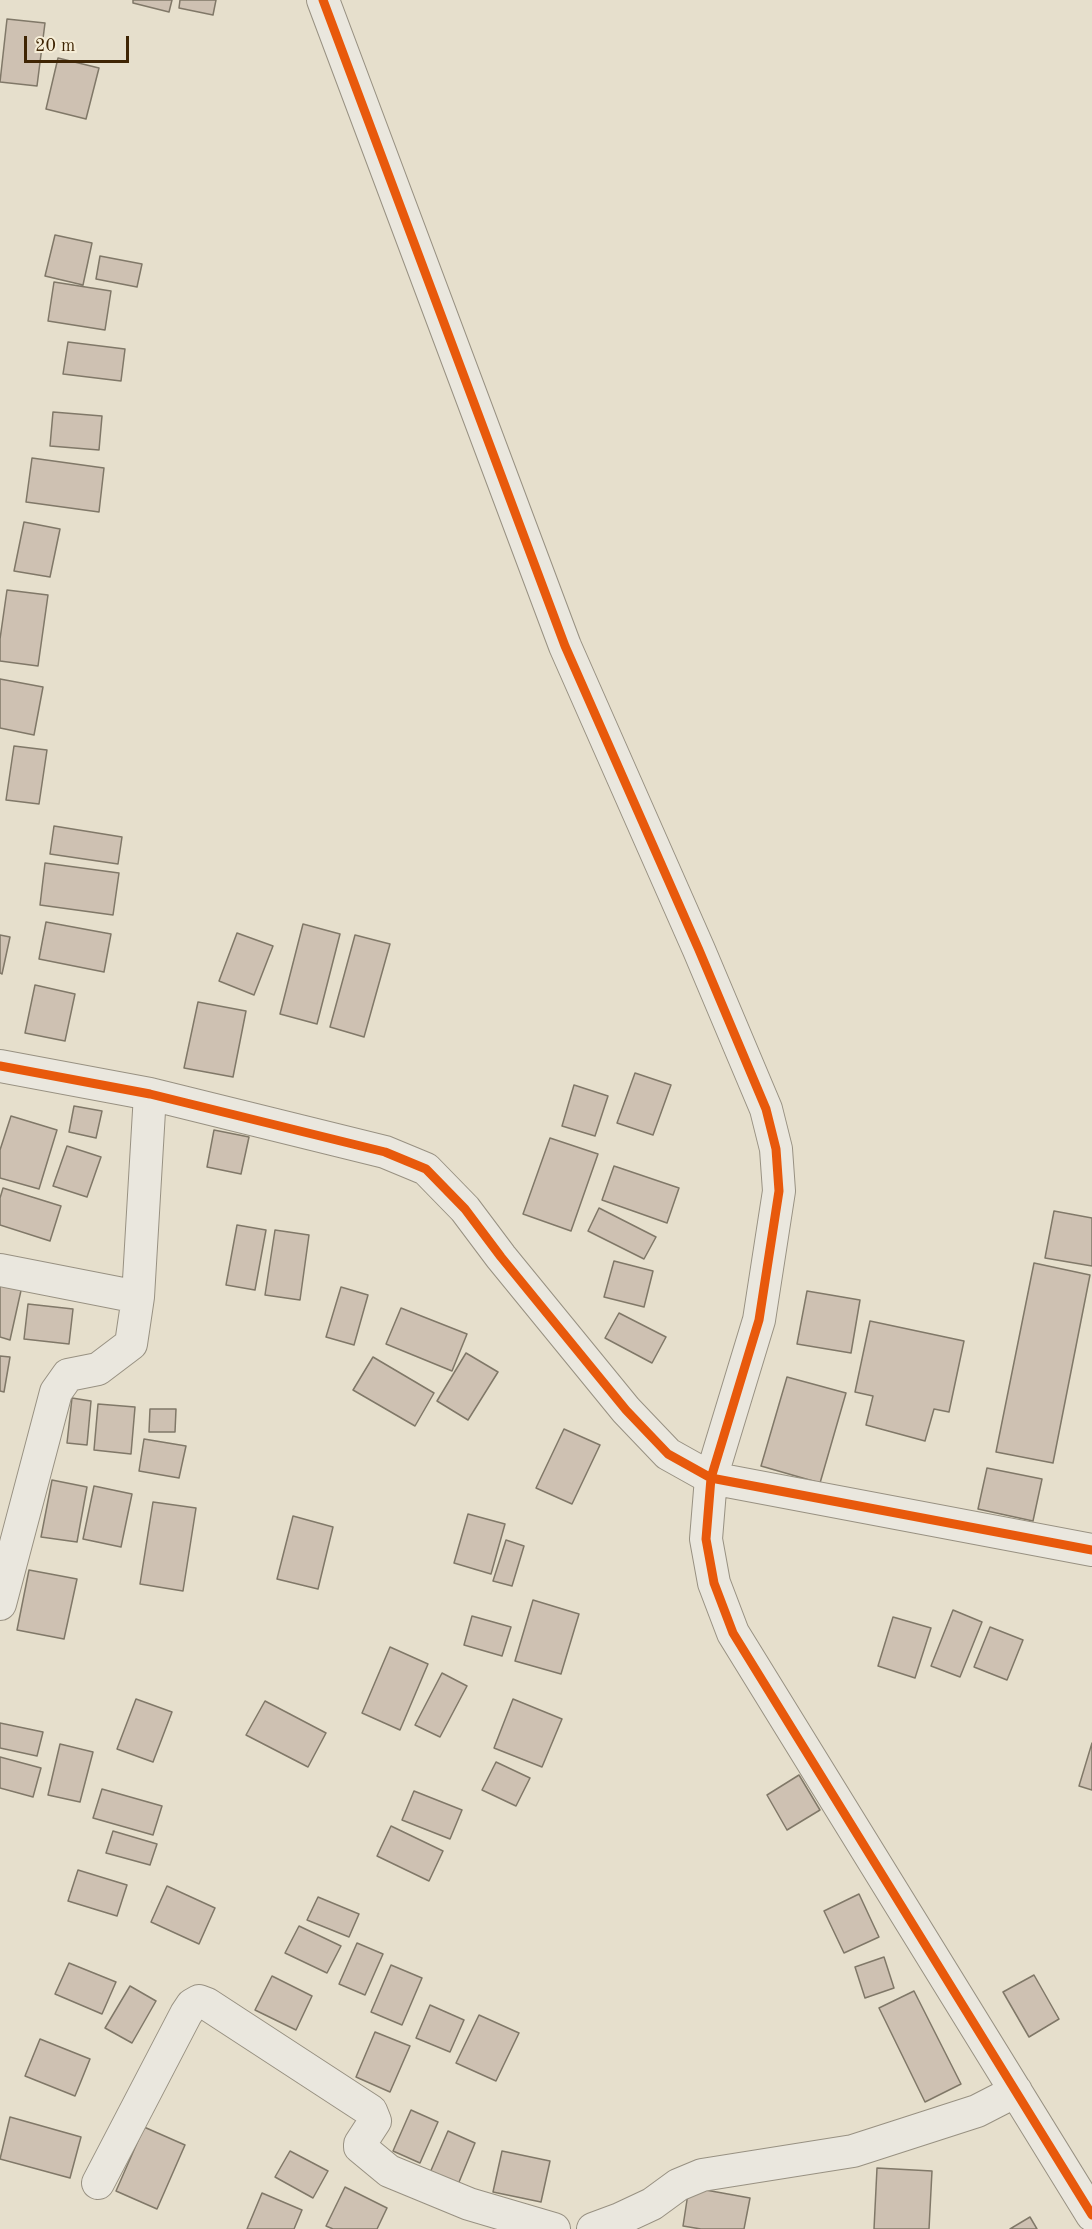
<!DOCTYPE html>
<html>
<head>
<meta charset="utf-8">
<style>
	body { margin:0 }
	#map { position:relative; width:1092px; height:2229px; overflow:hidden; background:#e6dfcc; font-family:"Old Standard TT",serif }
	canvas { display:block }
	.scale { position:absolute; left:24px; top:36px; width:105px; height:27px; box-sizing:border-box; border:3px solid #3f2504; border-top:0; padding-left:8px; font-size:18px; line-height:21px; white-space:nowrap; color:#3f2504; -webkit-text-stroke:4px #f5edd7; paint-order:stroke }
</style>
</head>
<body>
<div id="map">
<canvas width="1092" height="2229"></canvas>
<div class="scale">20 m</div>
</div>
<script>
const ctx = document.querySelector('canvas').getContext('2d');
ctx.lineJoin = 'round';
function paint(path, color) { ctx.fillStyle = color; ctx.fill(path, 'evenodd'); }
function trace(path, color, width, dash) { ctx.strokeStyle = color; ctx.lineWidth = width; ctx.lineCap = dash ? 'butt' : 'round'; ctx.setLineDash(dash || []); ctx.stroke(path); }
const building = new Path2D(`
	M133 0H172L169 12 133 3Z
	M180 0H216L213 15 179 8Z
	M7 19 45 23 37 86 0 82Z
	M58 58 99 68 86 119 46 109Z
	M55 235 92 243 83 285 45 276Z
	M100 256 142 264 137 287 96 279Z
	M54 282 111 291 105 330 48 321Z
	M68 342 125 349 121 381 63 374Z
	M53 412 102 416 99 450 50 446Z
	M32 458 104 468 99 512 26 502Z
	M24 522 60 529 50 577 14 571Z
	M7 590 48 595 38 666 0 661V639Z
	M0 679 43 687 34 735 0 728Z
	M14 746 47 750 39 804 6 800Z
	M54 826 122 837 118 864 50 854Z
	M45 863 119 873 113 915 40 905Z
	M46 922 111 934 104 972 39 959Z
	M303 924 340 934 317 1024 280 1014Z
	M237 933 273 946 254 995 219 981Z
	M0 935 10 937 2 974 0 973Z
	M355 935 390 944 364 1037 330 1027Z
	M35 985 75 994 65 1041 25 1033Z
	M198 1002 246 1011 233 1077 184 1068Z
	M635 1073 671 1085 653 1135 617 1123Z
	M574 1085 608 1096 595 1136 562 1126Z
	M74 1106 102 1111 96 1138 69 1132Z
	M11 1116 57 1130 39 1189 0 1178V1150Z
	M214 1130 249 1137 241 1174 207 1167Z
	M550 1138 598 1154 571 1231 523 1214Z
	M67 1146 101 1157 87 1197 53 1186Z
	M614 1166 679 1188 667 1223 602 1200Z
	M3 1188 61 1206 50 1241 0 1225V1198Z
	M599 1208 656 1237 644 1259 588 1231Z
	M1054 1211 1092 1218V1266L1045 1258Z
	M237 1225 266 1230 255 1290 226 1285Z
	M275 1230 309 1235 300 1300 265 1295Z
	M614 1261 653 1271 644 1307 604 1297Z
	M1034 1263 1090 1275 1053 1463 996 1452Z
	M0 1281 22 1286 10 1340 0 1337Z
	M341 1287 368 1295 354 1345 326 1337Z
	M807 1291 860 1300 851 1353 797 1344Z
	M28 1304 73 1309 69 1344 24 1339Z
	M401 1308 467 1334 452 1371 386 1344Z
	M619 1313 666 1337 652 1363 605 1338Z
	M870 1321 964 1341 949 1412 934 1409 925 1441 866 1425 873 1396 855 1392Z
	M466 1353 498 1372 468 1420 437 1401Z
	M0 1356 10 1357 4 1392 0 1391Z
	M373 1357 434 1393 415 1426 353 1390Z
	M787 1377 846 1393 820 1483 761 1466Z
	M72 1398 91 1401 87 1445 67 1443Z
	M98 1404 135 1407 131 1454 94 1450Z
	M150 1409H176L175 1432H149Z
	M564 1429 600 1445 572 1504 536 1488Z
	M144 1439 186 1446 179 1478 139 1471Z
	M987 1468 1042 1479 1033 1521 978 1509Z
	M52 1480 87 1487 77 1542 41 1537Z
	M94 1486 132 1494 121 1547 83 1539Z
	M153 1502 196 1508 183 1591 140 1584Z
	M468 1514 505 1524 491 1574 454 1563Z
	M293 1516 333 1527 318 1589 277 1579Z
	M506 1540 524 1546 512 1586 493 1581Z
	M29 1570 77 1579 64 1639 17 1630Z
	M533 1600 579 1614 561 1674 515 1661Z
	M953 1610 982 1622 960 1677 931 1666Z
	M472 1616 511 1627 502 1656 464 1645Z
	M893 1617 931 1628 915 1678 878 1666Z
	M990 1627 1023 1640 1007 1680 974 1667Z
	M390 1647 428 1664 400 1730 362 1713Z
	M442 1673 467 1686 440 1737 415 1725Z
	M136 1699 172 1712 153 1762 117 1749Z
	M513 1699 562 1719 542 1767 494 1748Z
	M265 1701 326 1733 308 1767 246 1735Z
	M0 1723 43 1732 37 1756 0 1748Z
	M1092 1743V1790L1079 1786Z
	M60 1744 93 1752 80 1802 48 1795Z
	M0 1757 41 1768 33 1797 0 1788Z
	M496 1762 530 1778 516 1806 482 1790Z
	M799 1775 820 1810 787 1830 767 1795Z
	M102 1789 162 1806 153 1835 93 1818Z
	M414 1791 462 1810 450 1839 402 1820Z
	M391 1826 443 1851 429 1881 377 1856Z
	M113 1831 157 1844 150 1865 106 1853Z
	M78 1870 127 1885 117 1916 68 1901Z
	M167 1886 215 1908 199 1944 151 1922Z
	M859 1894 879 1937 844 1953 824 1911Z
	M318 1897 359 1914 349 1937 307 1920Z
	M299 1926 341 1946 327 1973 285 1953Z
	M357 1943 383 1954 365 1995 339 1984Z
	M884 1957 894 1988 865 1998 855 1967Z
	M69 1963 116 1982 102 2014 55 1994Z
	M391 1965 422 1978 402 2025 371 2012Z
	M1034 1975 1059 2019 1029 2037 1003 1992Z
	M272 1976 312 1996 296 2030 255 2010Z
	M130 1986 156 2001 132 2043 105 2028Z
	M914 1991 961 2084 925 2102 879 2008Z
	M430 2005 464 2020 450 2052 416 2038Z
	M479 2015 519 2033 496 2081 456 2063Z
	M375 2032 410 2046 390 2092 356 2077Z
	M40 2039 90 2059 75 2096 25 2076Z
	M411 2110 438 2122 420 2163 393 2151Z
	M10 2117 81 2137 70 2178 0 2159Z
	M144 2127 185 2145 157 2209 116 2191Z
	M448 2131 475 2143 457 2187 429 2175Z
	M290 2151 328 2171 313 2198 275 2177Z
	M502 2151 550 2161 541 2202 493 2192Z
	M877 2168 932 2171 929 2229H874Z
	M345 2187 387 2208 377 2229H333L326 2226Z
	M689 2187 750 2198 744 2229H701L683 2226Z
	M262 2193 302 2210 294 2229H247Z
	M1030 2217 1037 2229H1010Z`);
const street = new Path2D(`
	M323 0 565 646 699 950 766 1109 776 1149 779 1191 759 1320 711 1478 706 1539 714 1583 733 1633 1092 2215
	M0 1066 150 1094 385 1152 426 1169 465 1209 501 1257 626 1410 668 1454 711 1478 1092 1550
	M0 1270 138 1297
	M0 1604 56 1392 68 1375 98 1369 131 1344 138 1297 150 1094
	M98 2183 186 2014 192 2005 199 2001 207 2004 371 2111 375 2121 360 2144V2147L389 2171 469 2204 554 2229
	M593 2229 620 2219 652 2204 678 2185 702 2175 853 2151 977 2111 1016 2091`);
const cycleway = new Path2D(`
	M323 0 565 646 699 950 766 1109 776 1149 779 1191 759 1320 711 1478 706 1539 714 1583 733 1633 1092 2215
	M0 1066 150 1094 385 1152 426 1169 465 1209 501 1257 626 1410 668 1454 711 1478 1092 1550`);
paint(building, '#cec1b2');
trace(building, '#807868', 1.5);
trace(street, '#989182', 34);
trace(street, '#eae7de', 32);
trace(cycleway, '#e8590c', 9);
</script>
</body>
</html>
